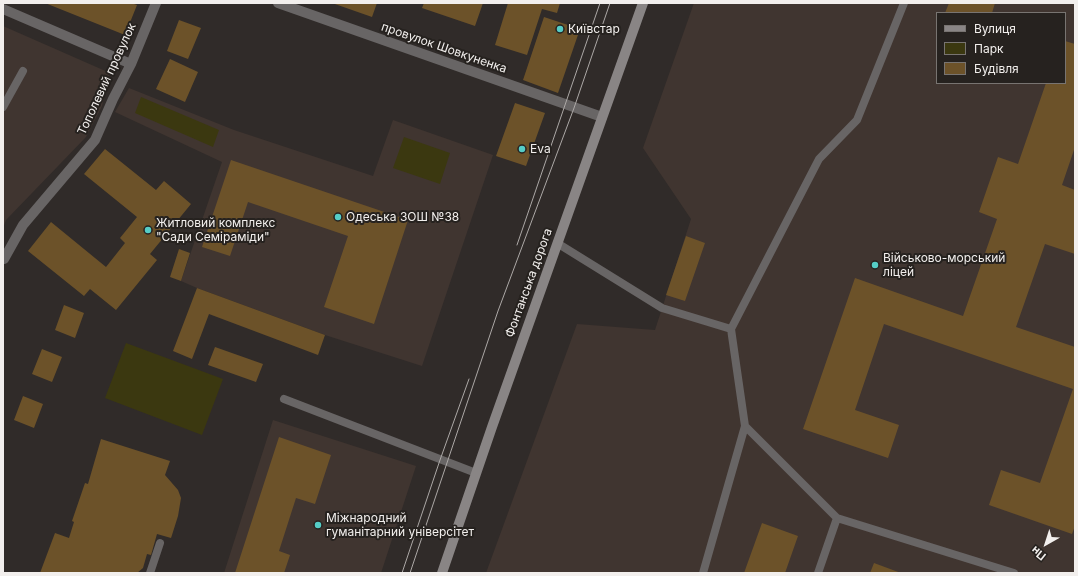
<!DOCTYPE html>
<html>
<head>
<meta charset="utf-8">
<style>
	body { margin:0 }
	#map { position:relative; width:1078px; height:576px; overflow:hidden; background:#302b29; font-family:Inter,sans-serif }
	canvas { display:block }
	.frame { position:absolute; inset:0; border:4px solid #f2efed; pointer-events:none }
	.legend { position:absolute; left:936px; top:12px; width:130px; height:72px; box-sizing:border-box; background:#26221f; border:1px solid #787471; margin:0; padding:5px 7px; list-style:none; font-size:12px; color:#f2efed }
	.legend li { display:flex; align-items:center; gap:8px; height:20px }
	.legend b { width:20px; border:1px solid #787471 }
	.north { position:absolute; left:1026px; top:524px; width:40px; height:40px; -webkit-text-stroke:3px #26221f; paint-order:stroke; rotate:219deg; font-size:11px; font-weight:700; line-height:16px; text-align:center; color:#f2efed }
	.north::after { content:''; display:block; margin:auto; width:14px; height:18px; background:#f2efed; clip-path:polygon(50% 0,100% 100%,50% 72%,0 100%) }
</style>
</head>
<body>
<div id="map">
<canvas width="1078" height="576"></canvas>
<div class="frame"></div>
<ul class="legend">
<li><b style="height:5px;background:#898585"></b>Вулиця</li>
<li><b style="height:11px;background:#3b3810"></b>Парк</li>
<li><b style="height:11px;background:#6c5229"></b>Будівля</li>
</ul>
<div class="north">Пн</div>
</div>
<script>
const ctx = document.querySelector('canvas').getContext('2d');
ctx.lineJoin = 'round';
function paint(path, color) { ctx.fillStyle = color; ctx.fill(path, 'evenodd'); }
function trace(path, color, width, dash) { ctx.strokeStyle = color; ctx.lineWidth = width; ctx.lineCap = dash ? 'butt' : 'round'; ctx.setLineDash(dash || []); ctx.stroke(path); }
function drawText(font, color, halo, rows, align = 'center') {
  ctx.font = font + ' Inter,sans-serif'; ctx.lineWidth = 4; ctx.setLineDash([]); ctx.textBaseline = 'middle'; ctx.strokeStyle = halo; ctx.fillStyle = color; for (const [text, x, y, turn = 0] of rows) {
    ctx.save(); ctx.translate(x, y); ctx.rotate((+turn || 0) * Math.PI / 180); ctx.textAlign = isNaN(turn) ? turn : align; if (halo) ctx.strokeText(text, 0, 0); ctx.fillText(text, 0, 0); ctx.restore();
  }
}
const built = new Path2D(`
	M694 3H1075V573H486L577 324 655 330 691 219 643 148ZM937 13H1065V83H937Z
	M3 26 110 73 102 106 86 137 6 220 3 228Z
	M129 88 234 130 373 176 393 120 493 155 422 366 325 335 197 288 181 281 222 162 115 112Z
	M273 420 416 466 381 573H224Z`);
const green = new Path2D(`
	M141 97 219 130 213 147 135 113Z
	M404 137 450 153 440 184 393 168Z
	M126 343 223 379 202 435 105 398Z`);
const building = new Path2D(`
	M45 3H131L137 5 125 35Z
	M332 3H377L372 17Z
	M424 3H483L475 26 422 8Z
	M508 3H560L557 13 542 9 527 55 495 45Z
	M949 3H995L992 13H945Z
	M544 17 580 29 558 93 523 80Z
	M179 20 201 28 188 59 167 51Z
	M1065 41 1075 44V147L1062 185 1075 190V254L1045 244 1016 327 1075 347V526L1072 534 989 505 1001 470 1040 483 1073 389 884 324 855 410 899 425 888 458 803 429 855 278 963 316 997 219 979 212 998 157 1018 164 1046 83H1065Z
	M170 59 198 72 185 102 156 89Z
	M515 103 545 113 526 166 496 156Z
	M105 149 156 190 164 181 191 204 150 254 157 260 116 310 90 289 84 296 28 251 51 222 106 267 125 243 120 238 137 217 84 174Z
	M231 160 408 220 374 324 324 307 348 236 248 202 230 256 202 247Z
	M686 236 705 243 685 301 666 295Z
	M179 249 190 253 181 281 170 277Z
	M197 288 325 335 318 355 209 314 192 359 173 351Z
	M64 305 84 313 75 338 55 330Z
	M215 347 263 364 256 382 208 365Z
	M42 349 62 357 52 382 32 374Z
	M23 396 43 404 34 428 14 420Z
	M279 437 331 455 315 504 296 498 279 551 290 555 284 573H235Z
	M101 439 170 461 165 475 178 490 181 498 178 516 172 535 171 538 157 534 151 555 147 554 143 568 137 573H40L55 533 69 538 74 522 72 521 85 483 88 484Z
	M762 523 798 536 785 573H744Z
	M874 563 901 573H870Z`);
const service = new Path2D(`
	M3 107 23 71
	M557 243 662 308 731 329 745 426 837 518 1014 573
	M731 329 819 159 857 120 904 3
	M284 399 476 473
	M150 573 160 543
	M703 573 745 426
	M818 573 837 518`);
const minor = new Path2D(`
	M278 3 602 117
	M3 9 131 64
	M4 259 23 225 95 140 113 99 131 64 156 3`);
const secondary = new Path2D(`
	M442 573 492 427 643 3`);
const tram = new Path2D(`
	M517 245 600 3
	M402 573 440 460 469 379
	M410 573 498 311 574 108 610 3`);
const markers = [
	[560,29,4,"#55cdc6"],
	[522,149,4,"#55cdc6"],
	[338,217,4,"#55cdc6"],
	[148,230,4,"#55cdc6"],
	[875,265,4,"#55cdc6"],
	[318,525,4,"#55cdc6"]
];
const poiNames = [
	["Київстар",568,29],
	["Eva",530,149],
	["Одеська ЗОШ №38",346,217],
	["Житловий комплекс",156,223],
	["\"Сади Семіраміди\"",156,237],
	["Військово-морський",883,258],
	["ліцей",883,272],
	["Міжнародний",326,518],
	["гуманітарний універсітет",326,532]
];
const streetNames = [
	["провулок Шовкуненка",444,48,19],
	["Тополевий провулок",107,79,-65],
	["Фонтанська дорога",529,283,-70]
];
paint(built, '#403530');
paint(green, '#3b3810');
paint(building, '#6c5229');
trace(service, '#686565', 8);
trace(minor, '#686565', 10);
trace(secondary, '#898585', 10);
trace(tram, '#ada9a7', 1);
for (const [x, y, r, color] of markers) { const dot = new Path2D(); dot.arc(x, y, r, 0, 2 * Math.PI); ctx.fillStyle = color; ctx.fill(dot); trace(dot, '#26221f', 1.5); }
drawText('12px', '#f2efed', '#26221f', poiNames, 'left');
drawText('12px', '#f2efed', '#26221f', streetNames);
</script>
</body>
</html>
